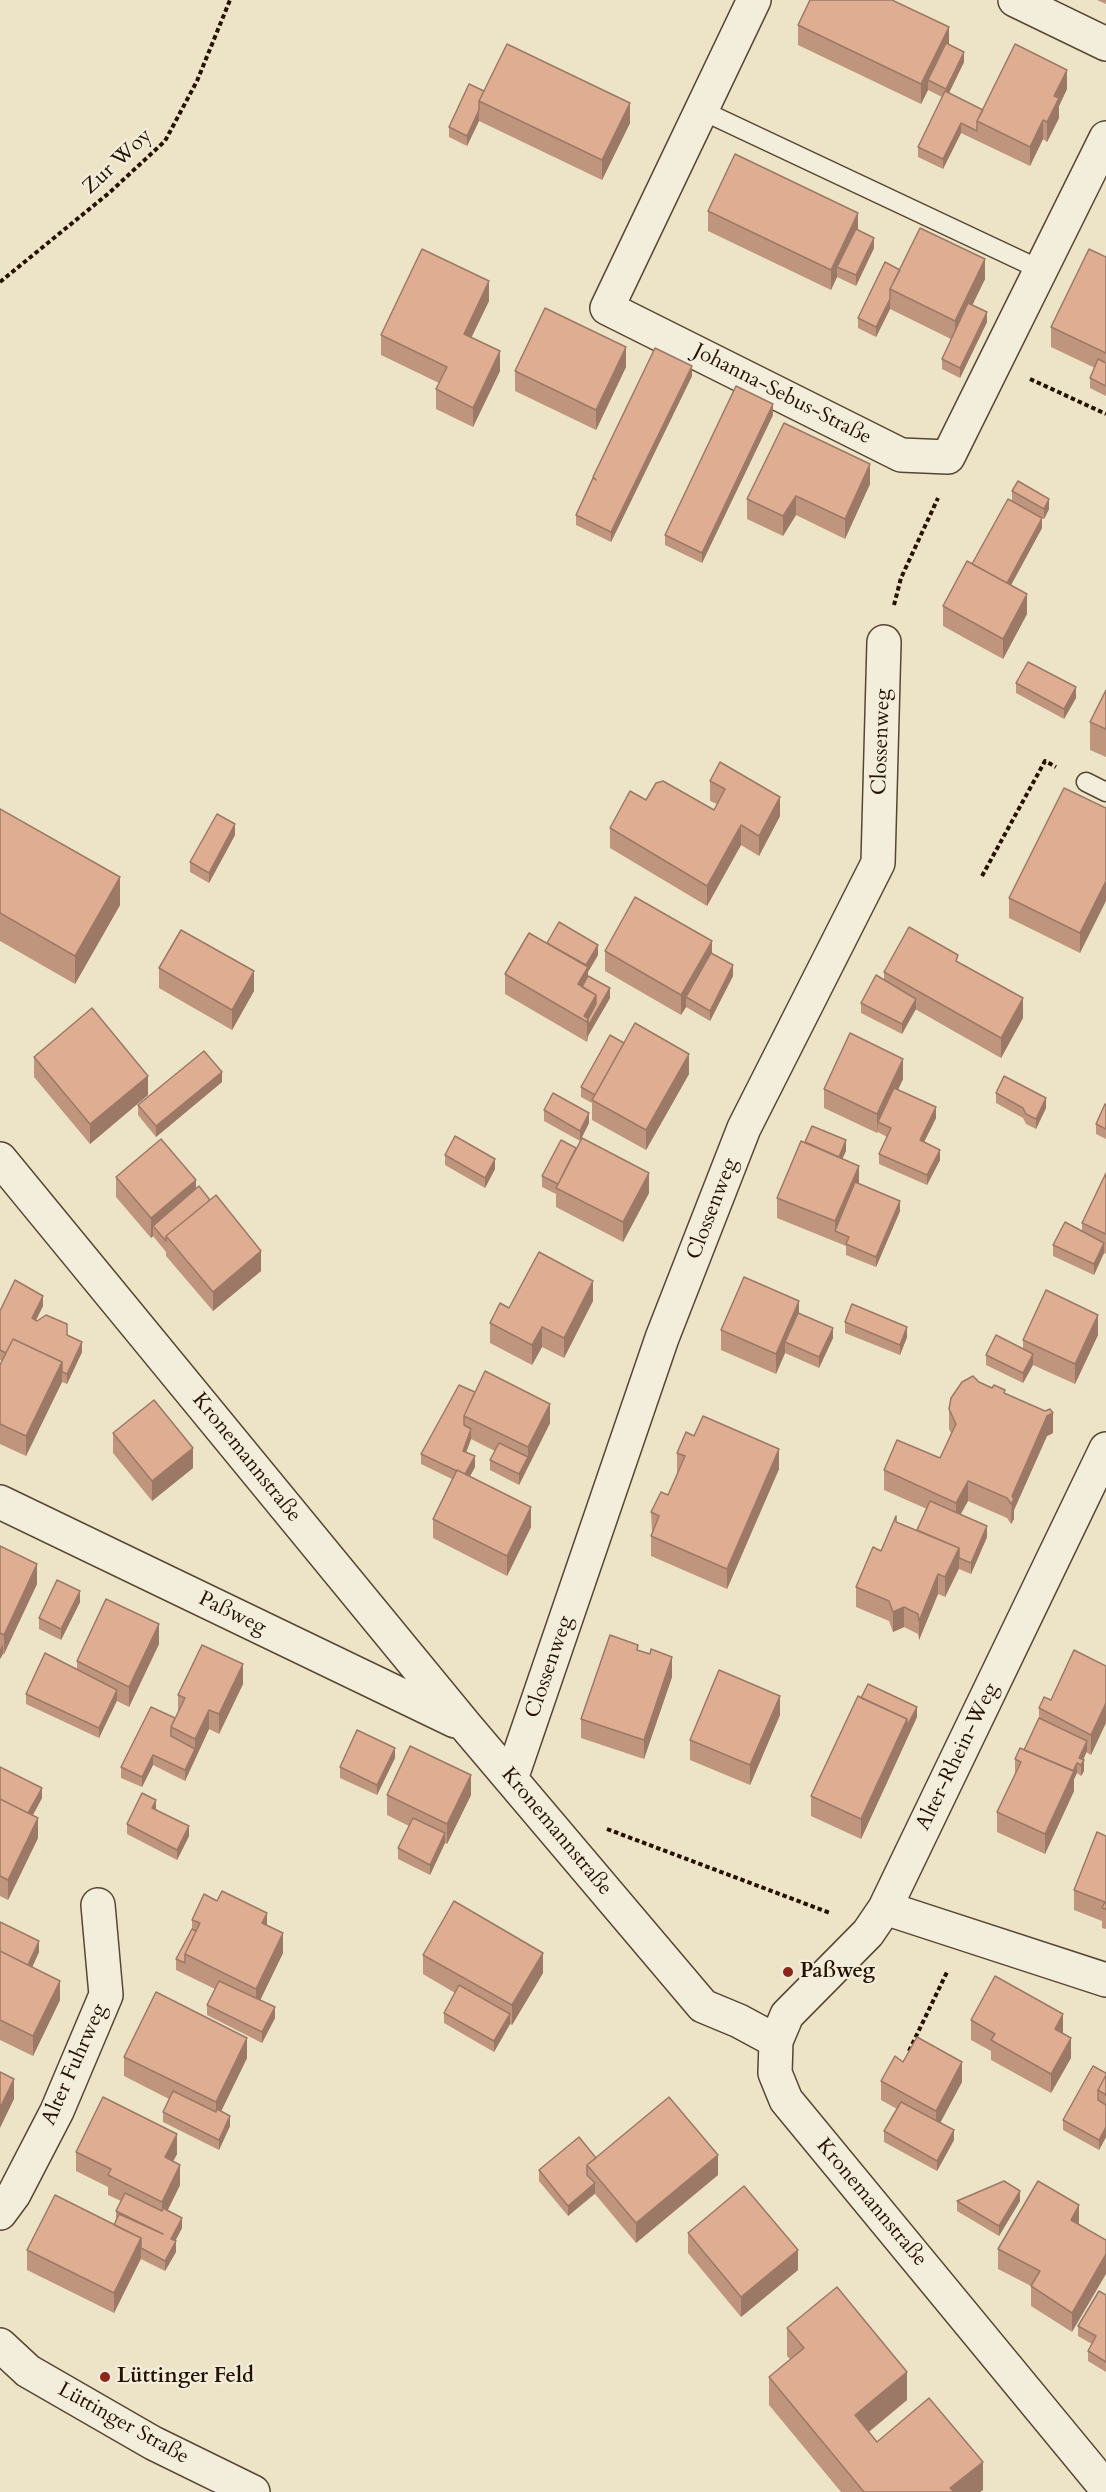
<!DOCTYPE html>
<html>
<head>
<meta charset="utf-8">
<style>
	body { margin:0 }
	canvas { display:block; background:#ede4c7 }
</style>
</head>
<body>
<canvas width="1106" height="2492"></canvas>
<script>
const ctx = document.querySelector('canvas').getContext('2d');
ctx.lineJoin = 'round';
function trace(path, color, width, dash) { ctx.strokeStyle = color; ctx.lineWidth = width; ctx.lineCap = dash ? 'butt' : 'round'; ctx.setLineDash(dash || []); ctx.stroke(path); }
function paint(path, color) { ctx.fillStyle = color; ctx.fill(path, 'evenodd'); }
function drawText(font, color, halo, rows, align = 'center') {
  ctx.font = font + ' Cardo,serif'; ctx.lineWidth = 4.5; ctx.setLineDash([]); ctx.textBaseline = 'middle'; ctx.strokeStyle = halo; ctx.fillStyle = color; for (const [text, x, y, turn = 0] of rows) {
    ctx.save(); ctx.translate(x, y); ctx.rotate((+turn || 0) * Math.PI / 180); ctx.textAlign = isNaN(turn) ? turn : align; if (halo) ctx.strokeText(text, 0, 0); ctx.fillText(text, 0, 0); ctx.restore();
  }
}
const path = new Path2D(`
	M0 282 109 193 165 141 197 81 230 0
	M1030 379 1106 414
	M894 605 901 578 938 498
	M982 876 1045 761 1056 767
	M607 1829 830 1913
	M909 2051 948 1970`);
const service = new Path2D(`
	M701 110 1041 270
	M1086 782 1106 792`);
const minor = new Path2D(`
	M754 0 607 308 901 455 948 457 1106 138
	M1015 0 1106 44
	M0 1159 465 1725 703 2006 739 2021 776 2041
	M1106 1449 885 1908 868 1933 787 2015 776 2041 775 2073 786 2100 1106 2488
	M0 1502 455 1721
	M511 1779 662 1338 744 1128 878 863 884 642
	M885 1908 1106 1980
	M0 2213 14 2194 57 2111 106 1995 98 1905
	M0 2345 28 2371 153 2443 253 2492`);
const wall = new Path2D(`
	M1097 0H1106V4Z
	M798 25 949 44 964 62 949 93 983 110 1067 89 1059 106V118L1047 142 1043 139 1030 166 961 133 943 169 918 157V147L942 97 928 90 921 104 798 45Z
	M484 91 630 123 602 180 479 121 467 146 449 137V127Z
	M708 211 858 230 874 248 856 286 837 277 831 290 708 231Z
	M1106 257V396L1090 388V378L1095 368 1051 347V327Z
	M900 270 985 279 972 305 987 322 960 378 942 369V359L951 339 890 309 876 337 858 328V318Z
	M489 301 471 337 500 371 473 427 436 409V389L439 383 381 355V335Z
	M626 367 596 430 515 391V371Z
	M692 376 611 542 576 525V515L593 477Z
	M773 415 702 563 665 545V535Z
	M870 484 845 539 796 515 783 536 747 519V499Z
	M1012 491 1049 509 1044 519 1012 501Z
	M1042 528 1011 585 1027 614 1003 659 943 626V606L972 564Z
	M1016 683 1076 698 1064 719 1016 693Z
	M1106 690V757L1090 750V722Z
	M710 781 780 816 759 856 741 845 707 906 610 848V828L646 800 714 810 717 804 710 801Z
	M1106 808 1080 953 1009 918V898Z
	M0 809 120 905 75 984 0 941Z
	M235 835 209 883 190 872V862Z
	M547 943 598 955 588 972V976L610 998 588 1036 587 1042 505 994V974Z
	M605 951 712 953 733 976 710 1021 686 1007 681 1015 605 971Z
	M958 962 1023 1018 1001 1058 915 1009 902 1034 861 1013V1003L884 980V972Z
	M159 968 254 991 232 1030 159 988Z
	M624 1043 689 1074 646 1150 592 1120V1103L581 1097V1087Z
	M34 1057 148 1095 90 1144 34 1077Z
	M903 1079 898 1089 936 1118 924 1142 940 1160 927 1185 879 1164V1154L887 1137 878 1132 877 1133 824 1108V1089Z
	M222 1082 156 1137 138 1115V1105Z
	M996 1093 1046 1108 1036 1129 1026 1124 1023 1118 996 1103Z
	M1106 1105V1139L1096 1134V1124Z
	M544 1110 589 1123 580 1141 544 1121Z
	M805 1142 846 1151 842 1158 859 1184 900 1211 876 1267 846 1255V1246L777 1218V1198Z
	M576 1148 649 1193 623 1242 556 1207V1194L542 1187V1176Z
	M445 1155 495 1169 485 1188 445 1165Z
	M1106 1173V1254L1104 1253 1094 1275 1053 1256V1245L1082 1231V1223Z
	M116 1177 196 1188 261 1271 213 1311 166 1256V1252L153 1236 151 1238 116 1197Z
	M593 1301 564 1358 542 1347 532 1365 490 1343V1323L509 1308Z
	M43 1306 36 1320 67 1335 82 1352 67 1384 62 1382 26 1456 0 1444V1365L2 1361 0 1360V1311Z
	M799 1313 833 1338 819 1368 785 1353 776 1374 721 1350V1330Z
	M845 1322 907 1337 900 1355 845 1333Z
	M1098 1335 1075 1384 1033 1365 1023 1383 986 1365V1355L1023 1349V1340Z
	M979 1382 1005 1393 1053 1433 1047 1436 1014 1510V1519L1011 1524 1007 1518 968 1501 960 1514 987 1537 971 1574 959 1569 945 1597 938 1594 919 1640 918 1634 904 1627 893 1632 889 1621 856 1607V1587L881 1551 917 1530 927 1509 884 1490V1470L940 1458 951 1433 949 1429V1409Z
	M475 1392 550 1423 519 1485 490 1470V1460L495 1451 471 1439 466 1452 475 1467 470 1476 531 1527 507 1576 433 1538V1519L452 1479 421 1464V1454Z
	M113 1433 193 1468 152 1501 113 1453Z
	M694 1436 779 1469 727 1589 651 1556V1536L652 1533 651 1512 668 1495 677 1473V1453Z
	M0 1546 37 1584 4 1654H3L0 1659Z
	M80 1602 61 1640 39 1629V1618Z
	M159 1644 129 1707 117 1701 99 1738 26 1704V1694L77 1669V1661Z
	M1106 1666 1091 1755 1086 1752 1083 1760 1084 1771 1081 1776 1077 1773 1074 1779V1791L1045 1854 997 1832V1812L1015 1776V1759L1024 1750 1039 1718V1708Z
	M672 1677 644 1759 581 1738V1719Z
	M243 1684 219 1734 209 1729 185 1781 153 1765 142 1787 121 1778V1767L175 1718 178 1711V1695Z
	M780 1715 750 1785 690 1760V1740Z
	M917 1717 861 1839 811 1816V1796Z
	M395 1758 377 1795 340 1778V1767Z
	M0 1767 42 1798 33 1815 38 1838 8 1900 0 1896Z
	M387 1795H471L447 1844 445 1843 430 1875 398 1859V1848L409 1826 387 1815Z
	M156 1809 189 1836 177 1860 127 1834V1824Z
	M1106 1836V1929L1102 1928V1921L1074 1910V1890Z
	M192 1920 267 1925 283 1953 260 2000 275 2018 262 2043 207 2015V2005L215 1989 176 1970V1959L192 1929Z
	M0 1922 39 1952 32 1967 60 2000 33 2056 0 2040Z
	M423 1955 543 1973 512 2025 510 2024 494 2052 444 2023V2013L455 1993 423 1974Z
	M971 2020 1063 2034 1071 2058 1051 2093 991 2060V2051L971 2040Z
	M124 2057 247 2058 221 2111 230 2126 219 2150 163 2122V2112L169 2099 124 2076Z
	M903 2062 962 2082 940 2122 954 2140 937 2171 884 2142V2131L897 2109 881 2100V2081Z
	M1106 2073V2137L1099 2150 1063 2130V2120Z
	M76 2152 177 2154 173 2161 180 2185 167 2211 182 2228 175 2241 176 2252 165 2271 141 2259 114 2313 27 2270V2250L114 2225 116 2220V2211L121 2201 108 2195V2187L76 2171Z
	M596 2158 718 2175 636 2243 595 2194 568 2216 539 2181V2170Z
	M957 2201H1020L999 2236 957 2211Z
	M1079 2205 1072 2332 1031 2306V2286L998 2269V2249Z
	M688 2233 798 2270 741 2317 688 2253Z
	M1106 2295V2372L1088 2361V2351L1092 2344 1078 2336V2326Z
	M787 2328 907 2400 869 2432 877 2442 983 2490 980 2492H841L769 2405V2377L790 2359 787 2356Z`);
const shadedWall = new Path2D(`
	M949 27V47L928 80V90L921 104V84Z
	M964 52V62L946 99V89Z
	M1067 70V89L1059 106V118L1047 142V122L1054 96Z
	M630 103V123L602 180V160Z
	M479 110V121L467 146V136Z
	M1043 120V139L1030 166V147Z
	M961 123V133L943 169V159Z
	M858 213V233L837 267V277L831 290V270Z
	M874 238V248L856 286V275Z
	M985 259V279L955 341V321Z
	M489 281V301L464 353V334Z
	M890 299V309L876 337V327Z
	M987 312V322L960 378V368Z
	M626 347V367L596 430V410Z
	M500 351V371L473 427V408Z
	M692 366V376L611 542V532Z
	M773 404V415L702 563V553Z
	M870 464V484L845 539V519Z
	M796 496V515L783 536V516Z
	M1049 499V509L1044 519V509Z
	M1042 518V528L1003 600V590Z
	M1027 594V614L1003 659V639Z
	M1076 687V698L1064 719V709Z
	M780 797V816L759 856V836Z
	M235 824V835L209 883V873Z
	M741 825V845L707 906V886Z
	M120 877V905L75 984V956Z
	M1106 881V901L1080 953V933Z
	M712 941V961L686 997V1007L681 1015V995Z
	M598 945V955L588 972V987L583 997 578 984 582 972Z
	M733 965V976L710 1021V1011Z
	M254 971V991L232 1030V1010Z
	M610 988V998L588 1036 587 1042V1022L584 1016 596 995Z
	M1023 998V1018L1001 1058V1038Z
	M916 999V1009L902 1034V1024Z
	M689 1054V1074L646 1150V1130Z
	M903 1059V1079L882 1124 878 1122 877 1133V1114Z
	M222 1072V1082L156 1137V1126Z
	M148 1076V1095L90 1144V1124Z
	M1046 1098V1108L1036 1129V1119Z
	M936 1107V1118L920 1150V1140Z
	M589 1113V1123L580 1141V1131Z
	M846 1140V1151L835 1175V1165Z
	M940 1150V1160L927 1185V1175Z
	M495 1159V1169L485 1188V1178Z
	M859 1166V1185L835 1231V1221Z
	M649 1173V1193L623 1242V1222Z
	M196 1180V1200L153 1226V1236L151 1238V1218Z
	M900 1201V1211L876 1267V1257Z
	M1104 1243V1253L1094 1275V1264Z
	M261 1251V1271L213 1311V1292Z
	M593 1281V1301L564 1358V1338Z
	M43 1296V1306L32 1328V1318Z
	M799 1301V1321L785 1342V1353L776 1374V1354Z
	M1098 1315V1335L1075 1384V1364Z
	M542 1327V1347L532 1365V1345Z
	M907 1327V1337L900 1355V1345Z
	M833 1328V1338L819 1368V1357Z
	M82 1342V1352L67 1384V1374Z
	M1033 1354V1365L1023 1383V1373Z
	M62 1362V1382L26 1456V1436Z
	M550 1404V1423L519 1485V1474L528 1457V1447Z
	M1053 1413V1433L1047 1436 1014 1510V1519L1011 1524 1012 1496 1047 1416Z
	M471 1429V1439L463 1461V1451Z
	M193 1448V1468L152 1501V1481Z
	M779 1449V1469L727 1589V1569Z
	M475 1456V1467L465 1485V1475Z
	M968 1481V1501L956 1523V1503Z
	M531 1507V1527L507 1576V1556Z
	M987 1526V1537L971 1574V1563Z
	M959 1548V1568L945 1597V1577Z
	M37 1564V1584L4 1654V1635Z
	M938 1574V1594L919 1640V1621Z
	M80 1591V1602L61 1640V1629Z
	M904 1607V1627L893 1632V1612Z
	M159 1624V1644L129 1707V1687Z
	M3 1644V1654L0 1659V1649Z
	M672 1657V1677L644 1759V1740Z
	M243 1664V1684L219 1734V1714Z
	M117 1690V1700L99 1738V1728Z
	M780 1696V1715L750 1785V1765Z
	M1106 1703V1723L1091 1755V1735Z
	M917 1707V1717L861 1839V1819L907 1719Z
	M209 1710V1729L185 1781V1770L195 1749V1739Z
	M1087 1741V1751L1081 1765 1079 1758Z
	M395 1748V1758L377 1795V1785Z
	M153 1755V1765L142 1787V1777Z
	M1084 1760V1771L1081 1776V1765Z
	M1077 1763V1773L1074 1779V1791L1045 1854V1834Z
	M471 1775V1795L447 1844V1824Z
	M42 1788V1798L24 1831V1821Z
	M156 1800V1811L152 1808Z
	M38 1818V1838L8 1900V1880Z
	M189 1826V1836L177 1860V1850Z
	M445 1833V1843L430 1875V1865Z
	M267 1913V1933L262 1923Z
	M283 1933V1953L256 2009V1989Z
	M39 1941V1952L25 1983V1972Z
	M543 1953V1973L512 2025V2005Z
	M60 1981V2000L33 2056V2036Z
	M275 2007V2018L262 2043V2032Z
	M510 2014V2024L494 2052V2041Z
	M1063 2014V2034L1055 2029Z
	M247 2038V2058L216 2122V2102Z
	M1071 2038V2058L1051 2093V2074Z
	M962 2062V2082L936 2131V2111Z
	M14 2079V2099L0 2128V2108Z
	M230 2116V2126L219 2150V2140Z
	M1106 2127V2137L1099 2150V2140Z
	M954 2130V2140L937 2171V2161Z
	M177 2134V2154L165 2177V2157Z
	M718 2155V2175L636 2243V2223Z
	M180 2165V2185L162 2222V2202Z
	M595 2183V2193L568 2216V2206Z
	M1020 2191V2201L999 2236V2226Z
	M1079 2205V2225L1071 2220Z
	M182 2218V2228L171 2249V2239Z
	M141 2238V2258L114 2313V2293Z
	M176 2241V2252L165 2271V2261Z
	M798 2250V2270L741 2317V2297Z
	M1106 2254V2274L1072 2332V2313Z
	M907 2372V2400L855 2443V2415Z
	M983 2462V2490L980 2492H950V2488Z`);
const building = new Path2D(`
	M810 0H892L949 27 921 84 798 25Z
	M946 43 964 52 946 89 928 80Z
	M507 44 630 103 602 160 479 101Z
	M1015 44 1067 70 1054 96 1059 98 1047 122 1043 120 1030 147 977 121Z
	M469 84 484 91 479 101V110L467 136 449 127Z
	M945 91 983 110 977 121V131L961 123 943 159 918 147Z
	M735 154 858 213 831 270 708 211Z
	M920 228 985 259 955 321 890 289Z
	M856 229 874 238 856 275 837 267Z
	M422 249 489 281 464 334 500 351 473 408 436 389 447 367 381 335Z
	M1089 249 1106 257V353L1051 327Z
	M885 262 900 270 890 289V299L876 327 858 318Z
	M968 303 987 312 960 368 942 359Z
	M545 308 626 347 596 410 515 371Z
	M655 348 692 366 611 532 576 515 593 478 596 480 593 477Z
	M1098 359 1106 363V386L1090 378Z
	M736 386 773 404 702 553 665 535Z
	M784 423 870 464 845 519 796 496 783 516 747 499Z
	M1018 481 1049 499 1044 509 1012 491Z
	M1008 499 1042 518 1007 583 972 564Z
	M967 561 1027 594 1003 639 943 606Z
	M1028 662 1076 687 1064 709 1016 683Z
	M1106 690V729L1090 722Z
	M720 762 780 797 759 836 741 825 707 886 610 828 630 791 646 800 656 783 663 781 714 810 725 789 710 781Z
	M1064 788 1106 808V881L1080 933 1009 898Z
	M0 809 120 877 75 956 0 913Z
	M217 814 235 824 209 873 190 862Z
	M635 897 712 941 681 995 605 951Z
	M559 922 598 945 586 965 547 943Z
	M909 927 958 955 956 961 1023 998 1001 1038 884 972Z
	M181 930 254 971 232 1010 159 968Z
	M529 933 588 967 578 984 596 995 584 1016 588 1019 587 1022 505 974Z
	M711 953 733 965 710 1011 686 997Z
	M876 975 916 999 902 1024 861 1003Z
	M588 976 610 988 588 1026V1019L596 1004V995L582 987Z
	M92 1008 148 1076 90 1124 34 1057Z
	M635 1023 689 1054 646 1130 592 1100Z
	M850 1033 903 1059 877 1114 824 1089Z
	M610 1035 624 1043 595 1095 581 1087Z
	M204 1051 222 1072 156 1126 138 1105Z
	M1004 1076 1046 1098 1036 1119 1026 1114 1023 1108 996 1093Z
	M894 1088 936 1107 920 1140 940 1150 927 1175 879 1154 891 1128 878 1122Z
	M553 1093 589 1113 580 1131 544 1110Z
	M1105 1104 1106 1105V1129L1096 1124Z
	M812 1126 846 1140 839 1157 805 1142Z
	M455 1136 495 1159 485 1178 445 1155Z
	M582 1138 649 1173 623 1222 556 1188Z
	M161 1139 196 1180 151 1218 116 1177Z
	M561 1140 576 1148 558 1184 542 1176Z
	M801 1141 859 1166 835 1221 777 1198Z
	M1106 1173V1234L1082 1223Z
	M855 1182 900 1201 876 1257 846 1244 849 1237 835 1231Z
	M199 1186 210 1200 166 1236V1241L153 1226Z
	M216 1195 261 1251 213 1292 166 1236Z
	M1065 1222 1104 1243 1094 1264 1053 1245Z
	M539 1252 593 1281 564 1338 542 1327 532 1345 490 1323 500 1303 509 1308Z
	M744 1277 799 1301 776 1354 721 1330Z
	M15 1280 43 1296 32 1318 37 1321 46 1315 67 1324V1335L82 1342 67 1374 62 1372V1362L13 1339 6 1353 0 1350V1311Z
	M1046 1290 1098 1315 1075 1364 1023 1340Z
	M852 1304 907 1327 900 1345 845 1322Z
	M798 1313 833 1328 819 1357 785 1342Z
	M996 1335 1033 1354 1023 1373 986 1355Z
	M13 1339 62 1362 26 1436 0 1424V1365Z
	M485 1371 550 1404 528 1447 464 1416Z
	M973 1376 979 1382 992 1388 994 1385 1005 1390 1004 1393 1045 1411 1050 1409 1053 1413 1047 1416 1012 1496 1014 1499 1011 1504 1007 1498 968 1481 956 1503 884 1470 897 1440 940 1458 956 1424 949 1409 951 1398 962 1382Z
	M459 1385 475 1392 464 1416V1425L471 1429 463 1451 475 1456 465 1474 457 1470V1471L421 1454Z
	M154 1400 193 1448 152 1481 113 1433Z
	M703 1416 779 1449 727 1569 651 1536 659 1516 651 1512 661 1492 668 1495 676 1477 685 1456 677 1453 686 1432 694 1436Z
	M499 1443 528 1457 519 1474 490 1460Z
	M457 1470 531 1507 507 1556 433 1519Z
	M930 1501 987 1526 971 1563 959 1558V1548L917 1530Z
	M896 1516V1522L959 1548 945 1577 938 1574 919 1621 918 1614 904 1607 893 1612 889 1601 856 1587 873 1547 881 1551Z
	M0 1546 37 1564 4 1635 0 1633Z
	M57 1580 80 1591 61 1629 39 1618Z
	M106 1599 159 1624 129 1687 77 1661Z
	M610 1635 638 1645 637 1650 650 1654 651 1649 672 1657 644 1740 581 1719Z
	M202 1645 243 1664 219 1714 209 1710 195 1739 171 1727 185 1698 178 1695Z
	M1074 1650 1106 1666V1703L1091 1735 1039 1708 1044 1697 1051 1700Z
	M45 1653 117 1690 99 1728 26 1694Z
	M719 1670 780 1696 750 1765 690 1740Z
	M868 1684 917 1707 907 1726V1719L861 1698Z
	M858 1696 907 1719 861 1819 811 1796Z
	M151 1707 175 1718 171 1727V1736L195 1749 185 1770 153 1755 142 1777 121 1767Z
	M1039 1718 1087 1741 1079 1758 1084 1760 1081 1765 1077 1763 1073 1771 1024 1750Z
	M357 1730 395 1748 377 1785 340 1767Z
	M410 1746 471 1775 447 1824 387 1795Z
	M1020 1748 1074 1771 1045 1834 997 1812 1021 1762 1015 1759Z
	M0 1767 42 1788 28 1813 0 1799Z
	M142 1793 156 1800 152 1808 189 1826 177 1850 127 1824Z
	M0 1799 38 1818 8 1880 0 1876Z
	M413 1818 445 1833 430 1865 398 1848Z
	M1097 1832 1106 1836V1909L1102 1908 1105 1902 1074 1890Z
	M222 1891 267 1913 262 1923 283 1933 256 1989 185 1954 200 1923 192 1920 204 1894 217 1901Z
	M454 1901 543 1953 512 2005 423 1955Z
	M0 1922 39 1941 28 1965 0 1951Z
	M192 1929 196 1931 185 1954V1963L176 1959Z
	M0 1951 60 1981 33 2036 0 2020Z
	M995 1976 1063 2014 1055 2029 1071 2038 1051 2074 991 2040 995 2034 971 2020Z
	M219 1981 275 2007 262 2032 207 2005Z
	M459 1985 510 2014 494 2041 444 2013Z
	M156 1992 247 2038 216 2102 124 2057Z
	M917 2037 962 2062 936 2111 881 2081 895 2056 903 2062Z
	M1093 2066 1106 2073V2075L1098 2090V2100L1106 2105V2127L1099 2140 1063 2120Z
	M0 2072 14 2079 0 2108Z
	M1106 2075V2095L1098 2090Z
	M173 2091 216 2112 217 2109 230 2116 219 2140 163 2112Z
	M103 2097 177 2134 165 2157 180 2165 162 2202 108 2175 111 2169 76 2152Z
	M669 2097 718 2155 636 2223 587 2165Z
	M901 2102 954 2130 937 2161 884 2131Z
	M579 2137 596 2158 587 2165V2175L595 2183 568 2206 539 2170Z
	M1004 2181 1020 2191 999 2226 957 2201Z
	M1038 2181 1079 2205 1071 2220 1106 2240V2254L1072 2313 1031 2286 1040 2271 998 2249Z
	M744 2186 798 2250 741 2297 688 2233Z
	M125 2193 162 2211 163 2208 182 2218 171 2239 176 2241 165 2261 141 2248V2238L114 2225 119 2214 163 2234 116 2211Z
	M55 2195 141 2238 114 2293 27 2250Z
	M837 2287 907 2372 855 2415 877 2442 929 2398 983 2462 950 2488 954 2492H864L769 2377 804 2348 787 2328Z
	M1099 2291 1106 2295V2362L1088 2351 1096 2336 1078 2326Z`);
const markers = [
	[788,1972,6,"#8f2418"],
	[105,2377,6,"#8f2418"]
];
const streetNames = [
	["Zur Woy",118,162,-43],
	["Johanna-Sebus-Straße",782,395,27],
	["Clossenweg",882,742,-88],
	["Clossenweg",713,1209,-69],
	["Kronemannstraße",246,1458,51],
	["Paßweg",232,1614,26],
	["Clossenweg",550,1667,-71],
	["Alter-Rhein-Weg",958,1757,-64],
	["Kronemannstraße",556,1832,50],
	["Alter Fuhrweg",75,2065,-66],
	["Kronemannstraße",871,2203,50],
	["Lüttinger Straße",123,2424,29]
];
const poiNames = [
	["Paßweg",800,1972],
	["Lüttinger Feld",117,2377]
];
trace(service, '#584632', 21);
trace(minor, '#584632', 36);
trace(path, '#261100', 4, [4.5, 3]);
trace(service, '#f3eddb', 18);
trace(minor, '#f3eddb', 33);
paint(wall, '#c0957e');
paint(shadedWall, '#9c7966');
paint(building, '#dfad92');
trace(building, '#9c7966', 1.5);
for (const [x, y, r, color] of markers) { const dot = new Path2D(); dot.arc(x, y, r, 0, 2 * Math.PI); ctx.fillStyle = color; ctx.fill(dot); trace(dot, '#f3eddb', 2); }
drawText('21px', '#261100', '#f3eddb', streetNames);
drawText('bold 21px', '#261100', '#f3eddb', poiNames, 'left');
</script>
</body>
</html>
